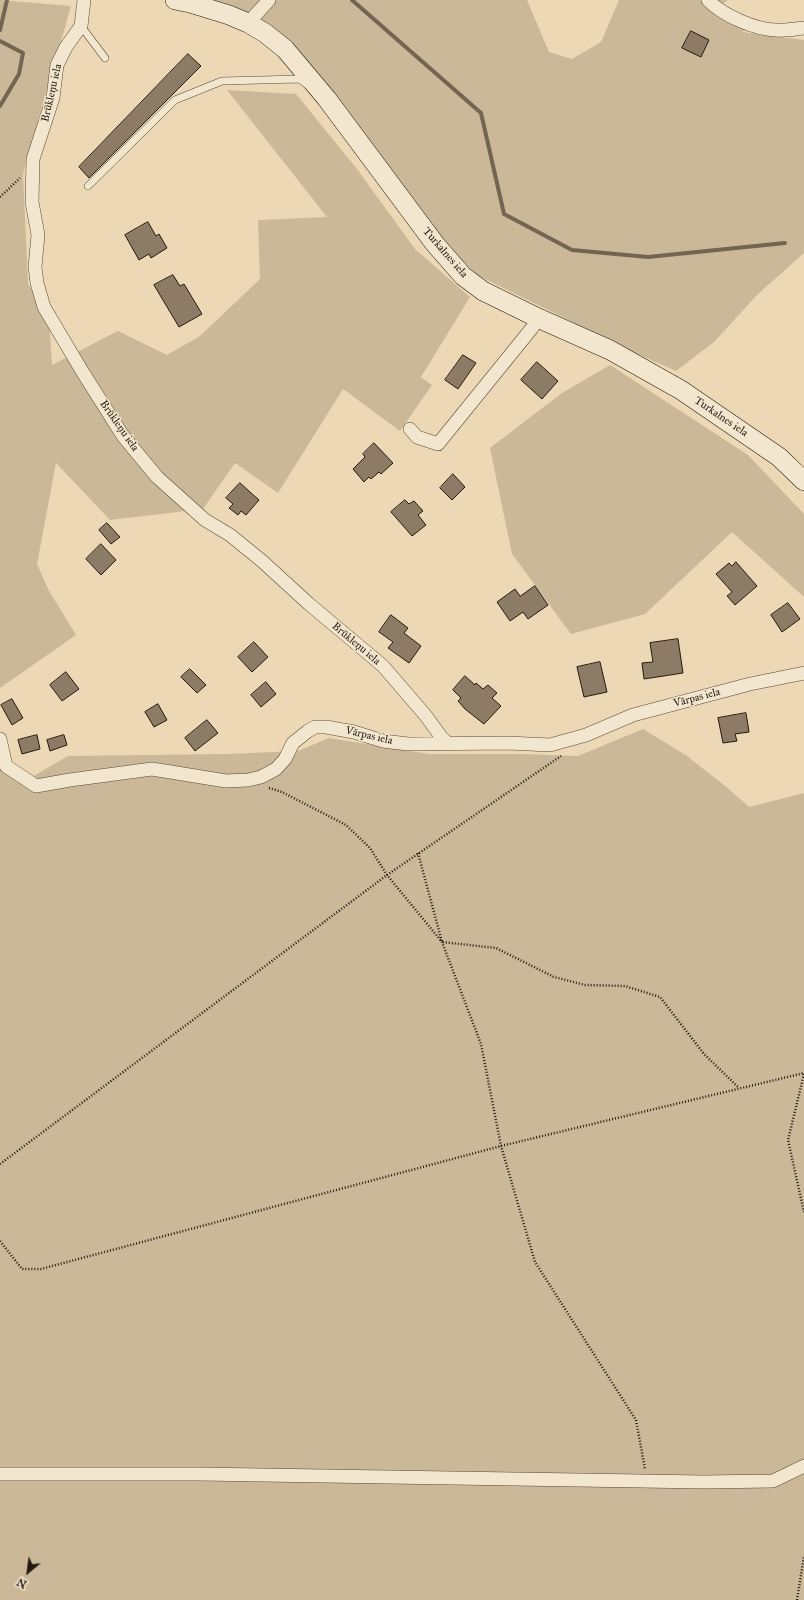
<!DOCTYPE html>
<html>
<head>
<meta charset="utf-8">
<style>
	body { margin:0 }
	#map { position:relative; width:804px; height:1600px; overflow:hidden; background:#ecd8b4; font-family:"IM FELL Great Primer",serif }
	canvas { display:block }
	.north { position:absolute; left:8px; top:1552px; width:40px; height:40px; -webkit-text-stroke:3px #f3e6ce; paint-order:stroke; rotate:209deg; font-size:11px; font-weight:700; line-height:16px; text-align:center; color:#231910 }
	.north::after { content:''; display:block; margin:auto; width:14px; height:18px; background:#231910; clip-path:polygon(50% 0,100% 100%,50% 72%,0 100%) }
</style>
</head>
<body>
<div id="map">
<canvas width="804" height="1600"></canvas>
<div class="north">N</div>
</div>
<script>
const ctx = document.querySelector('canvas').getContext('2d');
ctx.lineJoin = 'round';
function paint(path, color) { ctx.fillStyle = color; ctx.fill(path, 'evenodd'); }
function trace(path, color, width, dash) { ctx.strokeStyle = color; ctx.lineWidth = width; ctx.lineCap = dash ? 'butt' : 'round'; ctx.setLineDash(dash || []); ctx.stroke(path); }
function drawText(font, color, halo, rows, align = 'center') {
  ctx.font = font + ' "IM FELL Great Primer",serif'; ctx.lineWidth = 3; ctx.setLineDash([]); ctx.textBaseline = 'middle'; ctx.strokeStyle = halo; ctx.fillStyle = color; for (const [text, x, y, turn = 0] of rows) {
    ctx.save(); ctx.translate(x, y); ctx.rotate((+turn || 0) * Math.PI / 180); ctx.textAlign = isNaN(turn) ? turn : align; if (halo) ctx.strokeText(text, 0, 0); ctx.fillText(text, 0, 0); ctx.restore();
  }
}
const green = new Path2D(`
	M0 0 71 6 23 174 28 284 49 319 52 365 118 331 167 355 200 336 260 279 258 220 327 217 227 90 296 94 357 169 415 249 470 297 421 377 432 385 400 431 343 389 278 493 235 463 203 509 110 520 56 463 37 564 48 589 76 635 0 688Z
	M202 0H527L549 52 572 59 601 42 619 0H728L718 7 752 26 742 32 804 40V253L757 295 714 342 676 371 633 352 479 276 431 233 280 39Z
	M610 365 748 455 804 514V597L732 532 645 614 571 634 512 554 490 448 562 393Z
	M643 729 687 756 729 789 749 807 804 793V1600H0V747L25 781 68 756 226 754 298 751 329 738 429 754H522L578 756Z`);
const stream = new Path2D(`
	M352 0 481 113 504 214 572 250 648 257 785 243
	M0 30 7 0
	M0 41 23 53 19 74 0 106`);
const building = new Path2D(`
	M691 31 709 40 701 57 682 48Z
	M188 54 201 66 89 178 79 167Z
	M148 222 156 236 159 234 167 248 151 258 149 254 139 260 125 235Z
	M173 275 180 286 184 284 202 314 179 327 154 285Z
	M463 355 476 363 458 389 445 380Z
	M537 362 558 381 542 399 521 380Z
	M374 443 393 463 381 474 379 472 371 479 369 477 364 482 353 469 365 457 363 454Z
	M453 474 465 487 452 500 440 488Z
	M240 483 259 500 246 515 241 511 238 515 229 508 233 504 226 498Z
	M405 500 409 504 414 501 423 511 418 515 426 525 412 536 391 512Z
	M107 523 120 537 111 544 99 530Z
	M101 544 116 560 101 575 86 559Z
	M736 562 757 586 735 605 727 596 732 592 716 574 729 563 732 566Z
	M535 586 548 605 528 619 523 612 510 621 497 602 515 589 520 596Z
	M788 603 800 619 782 632 771 615Z
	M391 615 408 628 404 633 421 646 409 663 388 648 393 642 379 632Z
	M678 639 683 673 644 679 642 663 653 662 650 643Z
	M254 642 268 657 252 672 238 657Z
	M600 662 607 692 584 697 577 667Z
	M190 669 206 685 197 693 181 677Z
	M66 672 79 689 62 701 50 685Z
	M465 676 475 685 476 683 483 689 488 685 497 693 492 698 501 706 484 724 465 709 458 701 461 698 453 690Z
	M266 682 276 694 261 707 251 695Z
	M12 699 23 718 12 725 1 705Z
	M158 704 167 720 154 727 145 712Z
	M746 713 749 732 735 734 737 741 723 743 718 718Z
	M207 720 218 733 195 751 185 738Z
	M37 735 40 749 22 754 18 740Z
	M64 735 67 745 50 751 47 740Z`);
const path = new Path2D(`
	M0 197 20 178
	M269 788 282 792 346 825 370 848 387 875 442 942 481 1044 501 1146 535 1262 636 1420 645 1469
	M418 853 442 942 496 948 554 977 585 985 625 986 660 997 704 1054 738 1087
	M804 1074 788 1140 804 1212
	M0 1164 387 875 561 756
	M0 1241 22 1269H41L501 1146 804 1073
	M797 1600 804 1556`);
const service = new Path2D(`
	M81 26 105 58
	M88 186 175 100 222 81 300 79 306 84`);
const minor = new Path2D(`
	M84 0 81 26 66 47 57 65 53 98 33 159 32 202 38 235 35 267 37 283 44 307 82 371 123 436 157 477 205 520 230 535 262 561 309 604 383 666 426 716 442 738 449 744
	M708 0C722 15 756 30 776 30 785 31 795 29 804 28
	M248 23 269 0
	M410 429 417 437 438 444 532 328 538 318
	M0 739 6 766 36 786 70 780 152 769 226 781 248 780 261 777 276 769 285 759 293 743 308 731 315 727H326L354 732 383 741 408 744 508 743 550 745 586 735 633 715 750 684 804 673
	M0 1474H199L704 1482 773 1481 804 1466`);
const secondary = new Path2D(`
	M175 0 190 3 229 15 248 23 265 33 285 49 327 99 435 244 463 276 483 291 538 318 610 350 681 390 779 457 804 481`);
const streetNames = [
	["Brūkleņu iela",52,93,-77],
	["Turkalnes iela",445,253,49],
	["Turkalnes iela",721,417,34],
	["Brūkleņu iela",119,426,55],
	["Brūkleņu iela",356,644,40],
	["Vārpas iela",697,698,-15],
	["Vārpas iela",369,736,13]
];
paint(green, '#cab898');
trace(stream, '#736551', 4);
paint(building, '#8c7c65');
trace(building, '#231910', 1);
trace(service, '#554939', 8);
trace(minor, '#554939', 14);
trace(secondary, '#231910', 20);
trace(path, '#231910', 2.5, [1, 2]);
trace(service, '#f3e6ce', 7);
trace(minor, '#f3e6ce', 13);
trace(secondary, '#f3e6ce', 19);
drawText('11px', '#231910', '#f3e6ce', streetNames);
</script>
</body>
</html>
